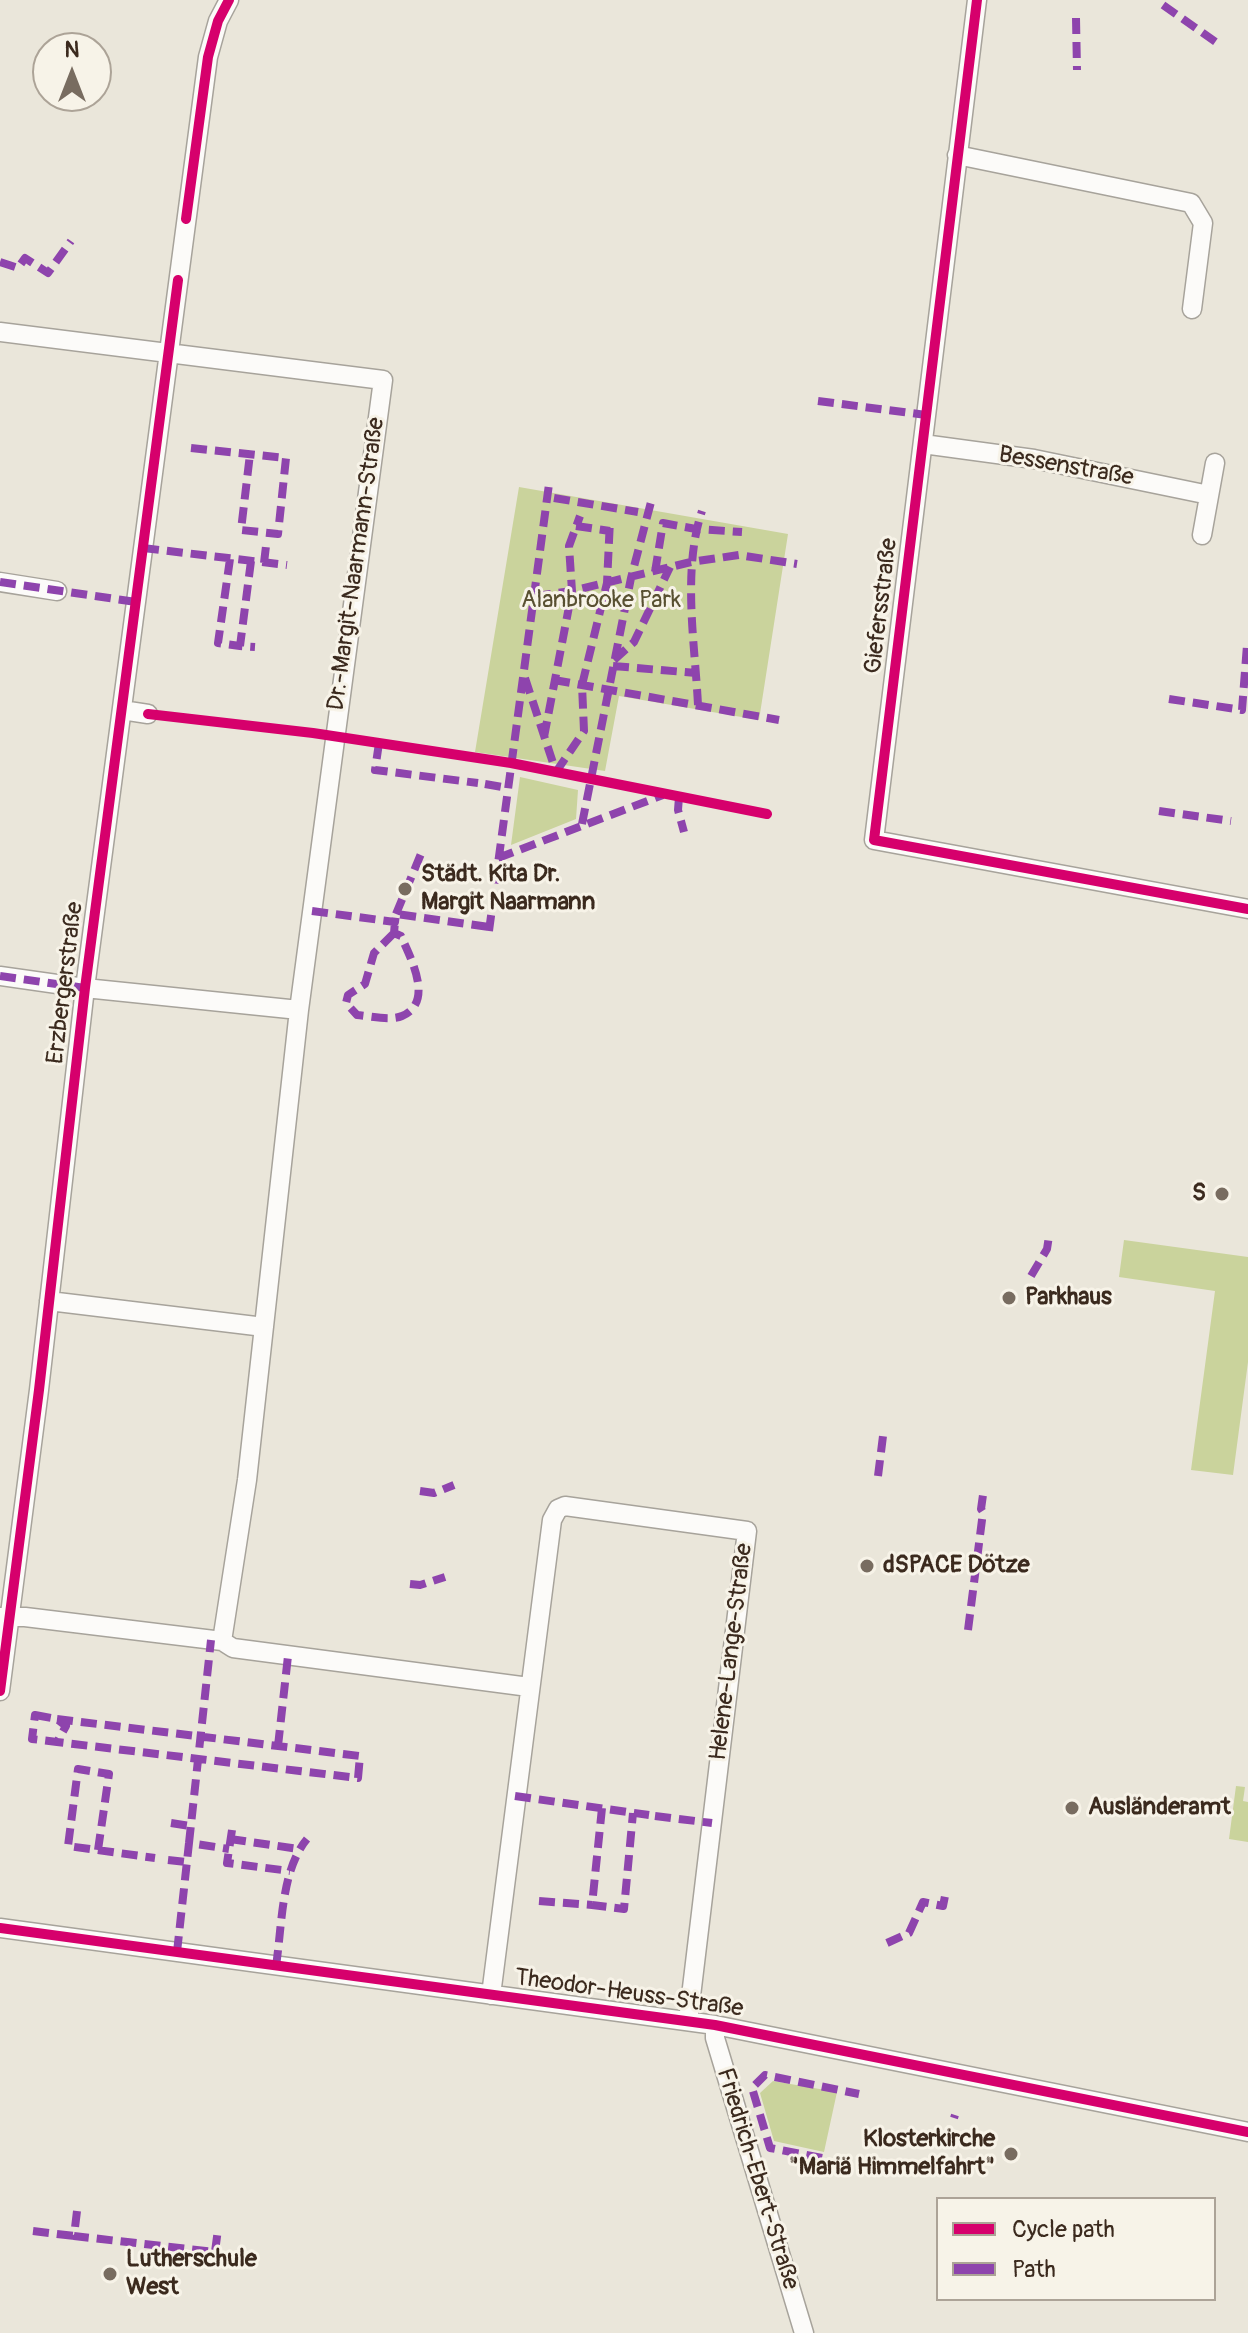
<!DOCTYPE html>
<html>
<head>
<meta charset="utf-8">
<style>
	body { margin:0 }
	#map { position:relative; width:1248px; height:2333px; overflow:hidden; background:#eae6da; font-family:Pangolin,sans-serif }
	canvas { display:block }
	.legend { position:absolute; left:936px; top:2197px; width:280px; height:104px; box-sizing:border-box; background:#f7f3e8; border:2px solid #aca397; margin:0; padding:10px 14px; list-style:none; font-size:24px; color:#3b2a1e }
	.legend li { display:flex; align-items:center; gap:16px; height:40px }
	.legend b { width:40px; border:2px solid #aca397 }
	.north { position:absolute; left:32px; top:32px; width:80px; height:80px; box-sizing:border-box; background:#f7f3e8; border:2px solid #aca397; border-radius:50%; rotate:0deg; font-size:22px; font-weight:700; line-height:32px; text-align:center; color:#3b2a1e }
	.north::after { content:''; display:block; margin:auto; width:28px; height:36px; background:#786c60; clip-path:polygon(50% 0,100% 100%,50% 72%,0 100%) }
</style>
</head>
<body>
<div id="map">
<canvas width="1248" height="2333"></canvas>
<ul class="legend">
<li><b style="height:10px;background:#d6006c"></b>Cycle path</li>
<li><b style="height:10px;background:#8e44ad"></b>Path</li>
</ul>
<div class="north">N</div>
</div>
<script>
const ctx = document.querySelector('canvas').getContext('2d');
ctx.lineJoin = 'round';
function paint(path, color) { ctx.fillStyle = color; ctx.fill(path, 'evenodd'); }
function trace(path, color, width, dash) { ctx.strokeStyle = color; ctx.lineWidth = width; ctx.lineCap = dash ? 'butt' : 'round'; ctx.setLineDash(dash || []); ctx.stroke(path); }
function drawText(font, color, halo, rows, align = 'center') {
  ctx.font = font + ' Pangolin,sans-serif'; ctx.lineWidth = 6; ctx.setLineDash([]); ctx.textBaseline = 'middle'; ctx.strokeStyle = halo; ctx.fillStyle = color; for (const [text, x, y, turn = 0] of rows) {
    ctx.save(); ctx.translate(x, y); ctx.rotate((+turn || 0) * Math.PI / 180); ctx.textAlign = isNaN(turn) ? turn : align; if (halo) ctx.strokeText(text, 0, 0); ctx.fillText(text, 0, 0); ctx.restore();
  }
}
const green = new Path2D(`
	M519 487 788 534 759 720 619 696 605 771 475 752Z
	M520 777 578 790 576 819 511 845Z
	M1124 1240 1248 1257V1362L1233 1475 1191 1470 1215 1291 1119 1277Z
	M1236 1786 1245 1787 1243 1801 1248 1802V1842L1229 1839Z
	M773 2081 837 2092 824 2152 774 2141 760 2093Z`);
const minor = new Path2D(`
	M977 0 874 840 1248 909
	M957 155 1191 203 1203 223 1192 309
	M0 332 383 380 299 1010 247 1480 222 1641
	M923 444 1034 459 1209 495
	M1202 535 1215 463
	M0 582 57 591
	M122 710 148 714
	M0 976 85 988 299 1010
	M49 1301 264 1327
	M0 1617H25L222 1641 233 1648 529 1687
	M0 1691 39 1390 85 988 208 57 218 21 229 0
	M0 1928 715 2025 1248 2132
	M491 1995 552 1520 558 1509 565 1506 747 1531 688 2021
	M715 2025V2038L804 2333`);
const quiet = new Path2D(`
	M1163 5 1220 45
	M1076 18 1077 70
	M0 262 18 268 25 258 48 273 71 241
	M818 401 926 415
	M191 448 286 458 278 534 241 530 250 454
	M554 498 638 512
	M576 526 610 531
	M143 548 287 565
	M230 559 218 643 240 646
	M251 561 240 646 255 647
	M264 563 266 546
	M655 572 663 523 696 529 742 532
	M0 582 136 602
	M535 596 572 591 691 562 739 555 797 564
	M614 660 634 642 670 567
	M613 666 696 673
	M525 678 556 772
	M554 680 779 720
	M1169 699 1242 710 1247 645
	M698 705C695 644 682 570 702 511
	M544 737 572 591 569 546 580 516
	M379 743 375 770 478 783
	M556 772 584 731 582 685 607 583 610 520
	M485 784 508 788
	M679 797 678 810 684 832
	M1159 811 1231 821
	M582 824 631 578 651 502
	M498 858 663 795
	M312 911 395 922 396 914 489 927
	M396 914 423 849
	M489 931 549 484
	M394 933 374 953 365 984 348 995 346 1003 357 1015C370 1016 391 1021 402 1016 435 1002 410 957 401 936L394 933 395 922
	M0 976 85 988
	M1031 1276 1047 1249 1049 1236
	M878 1476 883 1436
	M420 1491 434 1493 454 1485
	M410 1584 420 1585 445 1577
	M968 1630 983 1512 981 1509 984 1488
	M35 1715 57 1719 66 1726 57 1742 32 1739Z
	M57 1719 360 1756 358 1778 57 1742
	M278 1746 288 1656
	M515 1796 649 1815
	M602 1808 592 1905 624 1909 633 1813
	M655 1816 712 1823
	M171 1823 190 1826
	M232 1830 227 1863 290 1871
	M230 1839 299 1849
	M189 1843 211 1640
	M98 1850 109 1774 78 1769 68 1846 155 1858
	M168 1860 186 1862
	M539 1901 592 1905
	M887 1943 909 1933 923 1902 943 1906 945 1896
	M177 1952 189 1843 229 1849
	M276 1966C282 1927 281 1870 307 1839
	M954 2118 955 2115
	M822 2158 770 2148 752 2088 765 2075 859 2094
	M77 2211 74 2236 215 2252 218 2229
	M33 2231 74 2236`);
const cycleway = new Path2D(`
	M977 0 874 840 1248 909
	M186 219 208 57 218 21 229 0
	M148 714 313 733 511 763 767 814
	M0 1691 39 1390 85 988 178 280
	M0 1928 715 2025 1248 2132`);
const markers = [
	[405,889,8,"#786c60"],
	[1222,1194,8,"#786c60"],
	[1009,1298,8,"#786c60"],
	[867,1566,8,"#786c60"],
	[1072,1808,8,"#786c60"],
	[1011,2154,8,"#786c60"],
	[110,2274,8,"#786c60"]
];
const streetNames = [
	["Bessenstraße",1066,467,10],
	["Dr.-Margit-Naarmann-Straße",357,564,-82],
	["Giefersstraße",882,606,-83],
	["Erzbergerstraße",66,983,-83],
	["Helene-Lange-Straße",732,1652,-83],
	["Theodor-Heuss-Straße",629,1994,8],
	["Friedrich-Ebert-Straße",757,2179,73]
];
const parkNames = [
	["Alanbrooke Park",601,601]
];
const poiNames = [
	["Städt. Kita Dr.",421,875],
	["Margit Naarmann",421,903],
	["S",1206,1194,"right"],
	["Parkhaus",1025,1298],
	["dSPACE Dötze",883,1566],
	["Ausländeramt",1088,1808],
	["Klosterkirche",995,2140,"right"],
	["\"Mariä Himmelfahrt\"",995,2168,"right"],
	["Lutherschule",126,2260],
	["West",126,2288]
];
paint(green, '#cad39c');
trace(minor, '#a7a39b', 21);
trace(minor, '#fcfbf9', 18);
trace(quiet, '#8e44ad', 8, [16, 8]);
trace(cycleway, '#d6006c', 10);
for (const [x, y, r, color] of markers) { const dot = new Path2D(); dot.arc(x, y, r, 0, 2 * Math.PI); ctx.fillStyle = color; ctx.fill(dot); trace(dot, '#f7f3e8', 3); }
drawText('24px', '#3b2a1e', '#f7f3e8', streetNames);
drawText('24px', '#585031', '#f7f3e8', parkNames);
drawText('bold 24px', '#3b2a1e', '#f7f3e8', poiNames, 'left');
</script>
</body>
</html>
